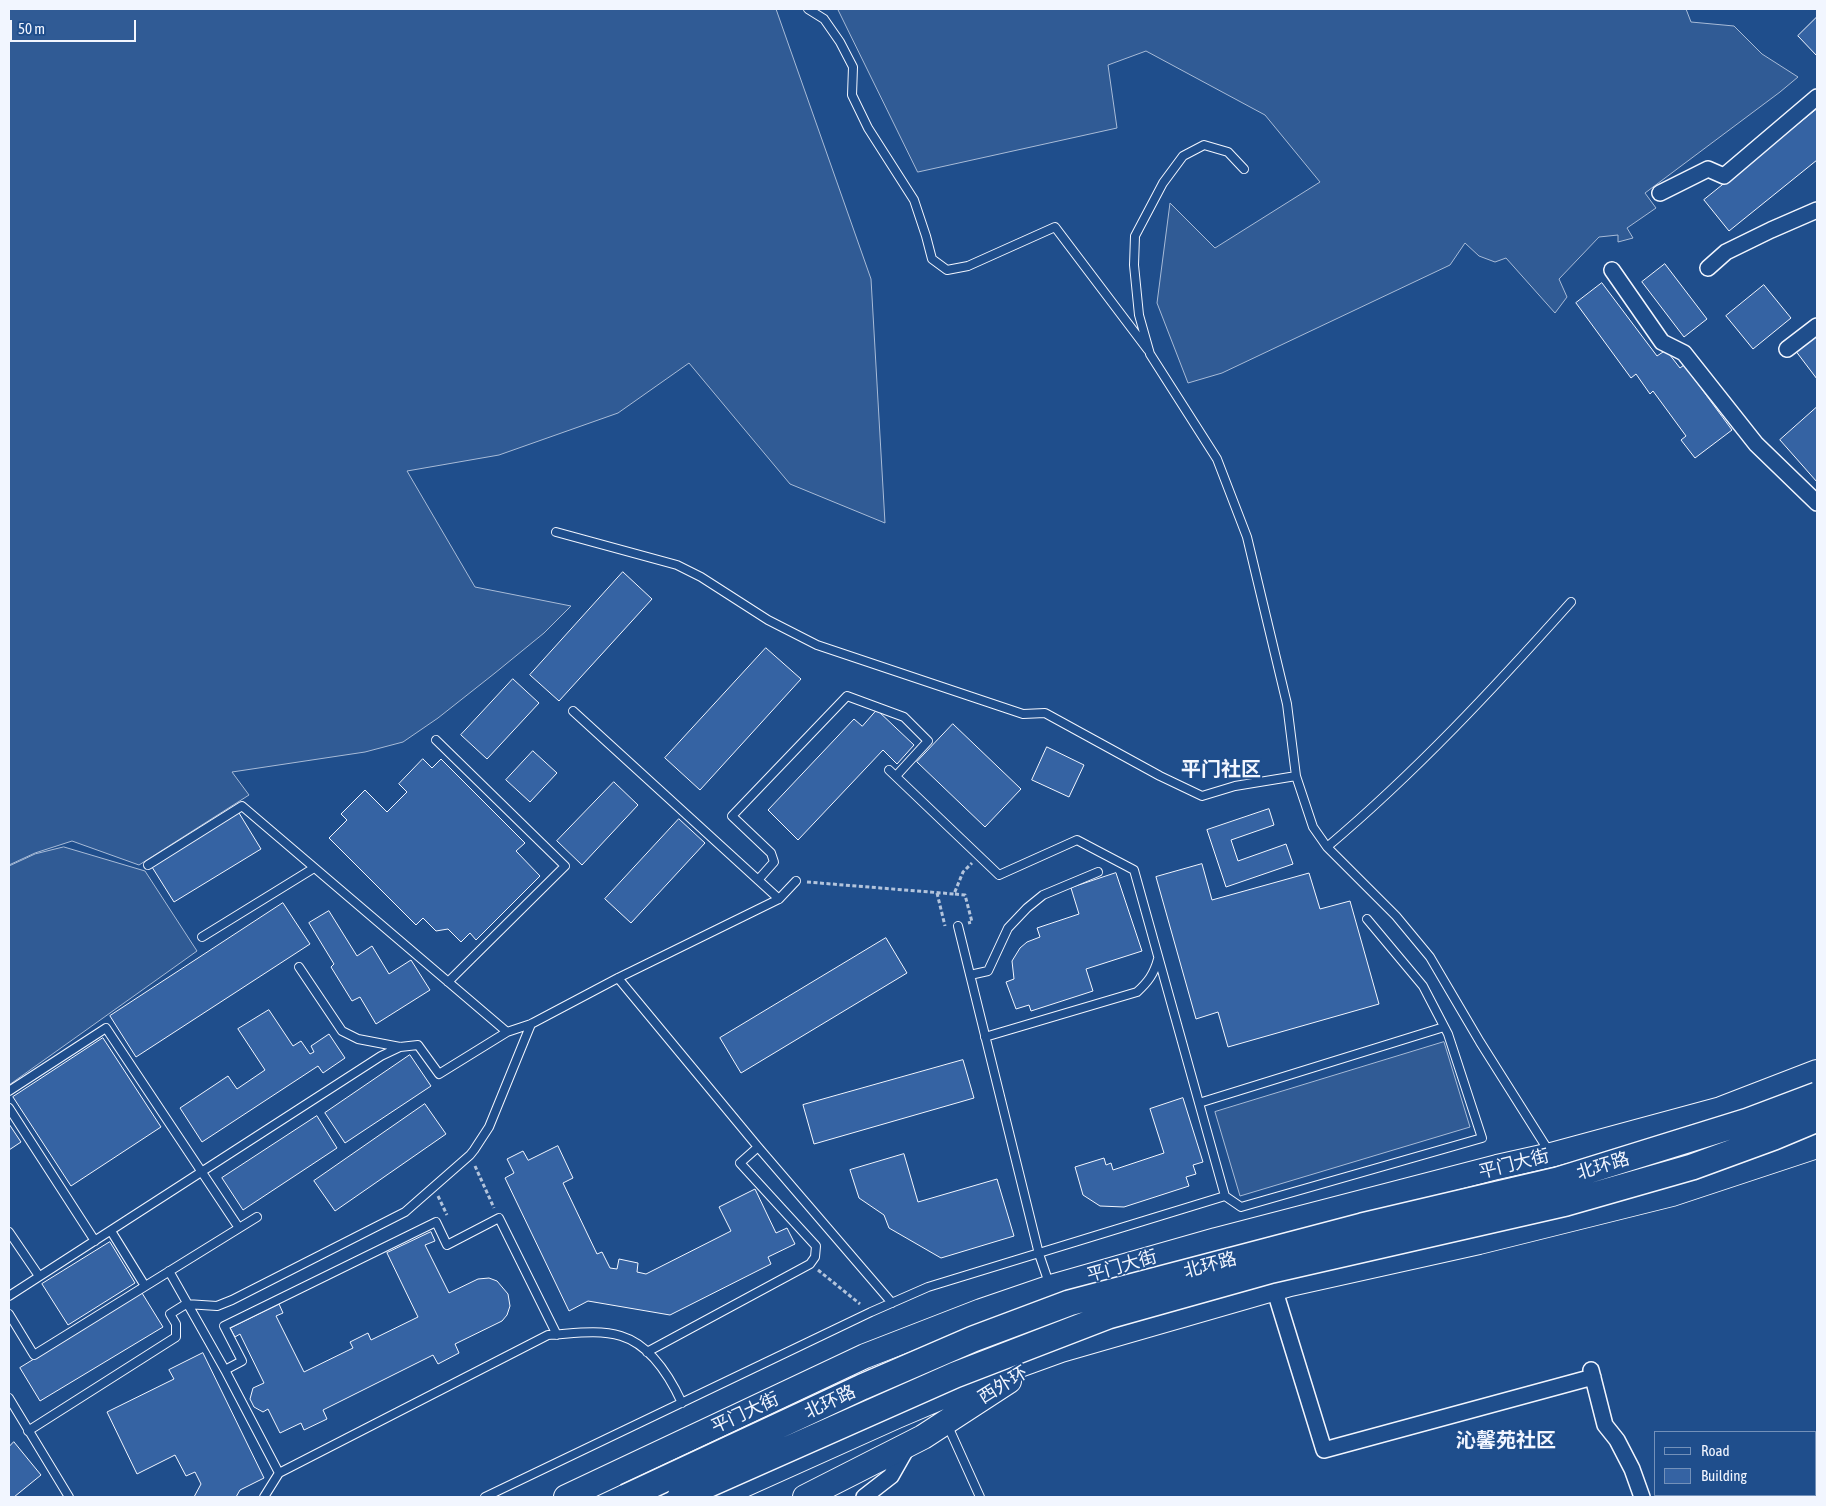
<!DOCTYPE html>
<html>
<head>
<meta charset="utf-8">
<style>
	body { margin:0 }
	#map { position:relative; width:1826px; height:1506px; overflow:hidden; background:#1f4e8c; font-family:"Asap Condensed",sans-serif }
	canvas { display:block }
	.frame { position:absolute; inset:0; border:10px solid #f2f6ff; pointer-events:none }
	.legend { position:absolute; left:1654px; top:1431px; width:162px; height:65px; box-sizing:border-box; background:#1f4e8c; border:1px solid #7391ba; margin:0; padding:6px 9px; list-style:none; font-size:15px; color:#f2f6ff }
	.legend li { display:flex; align-items:center; gap:10px; height:25px }
	.legend b { width:25px; border:1px solid #7391ba }
	.scale { position:absolute; left:10px; top:20px; width:126px; height:22px; box-sizing:border-box; border:2px solid #f2f6ff; border-top:0; padding-left:6px; font-size:15px; line-height:18px; white-space:nowrap; color:#f2f6ff; -webkit-text-stroke:4px #1f4e8c; paint-order:stroke }
</style>
</head>
<body>
<div id="map">
<canvas width="1826" height="1506"></canvas>
<div class="frame"></div>
<ul class="legend">
<li><b style="height:6px;background:#1f4e8c"></b>Road</li>
<li><b style="height:14px;background:#3563a3"></b>Building</li>
</ul>
<div class="scale">50 m</div>
</div>
<script>
const ctx = document.querySelector('canvas').getContext('2d');
ctx.lineJoin = 'round';
function paint(path, color) { ctx.fillStyle = color; ctx.fill(path, 'evenodd'); }
function trace(path, color, width, dash) { ctx.strokeStyle = color; ctx.lineWidth = width; ctx.lineCap = dash ? 'butt' : 'round'; ctx.setLineDash(dash || []); ctx.stroke(path); }
function drawText(font, color, halo, rows, align = 'center') {
  ctx.font = font + ' "Asap Condensed","Noto Sans SC",sans-serif'; ctx.lineWidth = 4; ctx.setLineDash([]); ctx.textBaseline = 'middle'; ctx.strokeStyle = halo; ctx.fillStyle = color; for (const [text, x, y, turn = 0] of rows) {
    ctx.save(); ctx.translate(x, y); ctx.rotate((+turn || 0) * Math.PI / 180); ctx.textAlign = isNaN(turn) ? turn : align; if (halo) ctx.strokeText(text, 0, 0); ctx.fillText(text, 0, 0); ctx.restore();
  }
}
const built = new Path2D(`
	M9 9H776L871 279 885 523 790 484 689 363 618 413 499 455 407 471 475 587 571 606 544 633 495 673 438 718 403 742 365 752 232 772 249 795 139 865 72 841 35 853 9 865Z
	M838 9H1686L1691 22 1734 26 1762 54 1798 77 1780 92 1645 193 1656 208 1627 228 1633 238 1618 242V235L1599 237 1559 279 1567 297 1555 313 1506 258 1495 262 1479 256 1465 243 1450 265 1222 373 1188 383 1157 303 1170 203 1215 248 1320 182 1265 115 1146 51 1108 65 1117 128 918 172Z
	M64 847 145 871 197 951 9 1085V866L35 854Z
	M1444 1042 1470 1127 1240 1196 1215 1112Z`);
const building = new Path2D(`
	M1817 17V56L1798 36Z
	M1817 109V160L1729 231 1704 200Z
	M1665 264 1707 319 1684 337 1642 282Z
	M1602 283 1657 356 1666 350 1680 368 1684 365 1732 430 1695 458 1681 440 1686 436 1653 391 1650 394 1636 374 1631 378 1576 303Z
	M1764 285 1791 318 1753 349 1726 316Z
	M1817 333V379L1795 350Z
	M1817 407V482L1780 440Z
	M623 572 652 599 559 701 530 675Z
	M766 648 801 679 700 790 665 758Z
	M513 679 539 703 487 759 461 735Z
	M877 710 914 745 897 764 883 750 798 840 768 810 854 719 862 726Z
	M953 724 1021 789 985 827 917 762Z
	M1047 747 1084 765 1069 797 1032 780Z
	M533 751 557 773 530 802 506 780Z
	M423 759 432 768 441 759 525 843 516 851 540 876 476 940 470 933 461 942 448 929 436 931 423 918 416 925 329 838 347 820 341 814 365 790 387 812 407 792 399 784Z
	M614 782 638 805 582 865 557 841Z
	M1269 809 1274 825 1231 840 1238 861 1286 844 1293 864 1226 887 1207 830Z
	M239 813 261 849 174 902 152 867Z
	M679 819 705 843 631 923 605 899Z
	M1202 864 1212 900 1309 873 1320 909 1350 901 1379 1004 1228 1047 1218 1012 1196 1019 1156 877Z
	M1116 873 1142 951 1086 969 1093 991 1031 1011 1029 1005 1016 1009 1006 982 1014 979 1012 961 1020 948 1027 942 1040 937 1037 928 1079 914 1071 888Z
	M283 903 310 944 136 1057 110 1016Z
	M329 911 357 956 372 946 389 974 411 960 430 990 376 1024 360 997 352 1001 331 967 334 964 309 923Z
	M886 938 907 973 741 1073 720 1038Z
	M269 1010 293 1046 301 1041 310 1054 314 1052 311 1046 329 1034 345 1058 323 1073 318 1066 202 1142 180 1108 228 1076 237 1089 265 1070 238 1029Z
	M103 1038 161 1127 71 1186 13 1097Z
	M410 1055 431 1086 345 1143 325 1113Z
	M963 1060 974 1098 814 1144 803 1105Z
	M1183 1098 1203 1162 1193 1165 1196 1174 1186 1177 1189 1186 1124 1207 1100 1206 1083 1195 1075 1167 1104 1158 1106 1165 1111 1163 1113 1170 1164 1153 1150 1109Z
	M425 1104 446 1134 335 1211 314 1181Z
	M317 1116 337 1148 243 1210 222 1178Z
	M9 1124 21 1142 9 1150Z
	M558 1146 573 1178 563 1183 597 1254 602 1252 610 1268 617 1269 619 1259 638 1263 637 1272 646 1274 731 1231 719 1207 755 1189 776 1233 787 1228 795 1244 768 1257 771 1264 670 1315 588 1301 569 1311 505 1178 514 1173 507 1159 523 1151 528 1160Z
	M904 1154 918 1202 997 1179 1014 1236 941 1258 889 1228 884 1215 859 1198 850 1170Z
	M431 1232 435 1241 425 1245 449 1293 478 1279 489 1278 497 1281 508 1294 510 1306 507 1315 502 1321 455 1344 459 1353 438 1364 433 1355 323 1410 327 1419 304 1430 301 1423 280 1433 268 1409 263 1412 254 1407 250 1399 253 1388 264 1383 240 1334 235 1337 230 1328 279 1304 283 1313 276 1316 304 1372 353 1348 350 1342 368 1333 371 1340 418 1317 387 1253Z
	M110 1242 135 1283 68 1325 42 1284Z
	M142 1293 163 1327 40 1401 20 1368Z
	M203 1353 264 1478 240 1490 236 1497H194L201 1484 195 1472 186 1476 175 1455 137 1474 107 1412 174 1379 169 1370Z
	M14 1442 41 1475 14 1497H9V1447Z`);
const path = new Path2D(`
	M807 882 954 894 963 872 972 863
	M937 893 945 926
	M955 894 965 895 972 922 968 923
	M475 1166 494 1208
	M438 1196 447 1215
	M818 1270 860 1304`);
const service = new Path2D(`
	M808 9 824 19 840 42 853 67 852 95 868 128 914 200 926 236 932 259 947 270 968 266 1055 227 1148 350
	M1244 169 1228 152 1204 145 1183 156 1163 183 1135 236 1134 265 1139 315 1150 354 1217 459 1247 537 1287 704 1296 776
	M556 532 677 565 701 577 768 620 817 645 1023 714 1045 713 1160 776 1202 796 1235 786 1296 776 1313 827 1327 847 1396 916 1430 957 1480 1042 1550 1153
	M573 711 779 899
	M436 740 565 866 448 982
	M889 770 999 875 1077 840 1134 870 1225 1196 1241 1207 1482 1138 1448 1034 1423 986 1367 919
	M1327 847C1416 772 1494 688 1571 602
	M148 865 242 806 507 1032
	M758 880 774 862 771 853 732 816 847 696 904 717 928 741 896 776
	M958 926 1039 1254 1050 1286
	M202 937 314 868
	M299 967 342 1031 358 1039 400 1047 418 1045 439 1074 507 1032 531 1024 618 978 779 899 796 881
	M970 975 988 971 1008 928 1027 908 1043 895 1098 872
	M618 978 758 1147 892 1303
	M985 1037 1137 992C1148 982 1154 974 1158 959
	M9 1091 106 1028 239 1228
	M1199 1103 1444 1027
	M9 1108 95 1241
	M111 1231 145 1286
	M9 1232 39 1276
	M169 1271 225 1370 279 1473
	M9 1296 381 1056 400 1047
	M9 1314 34 1355 257 1217
	M647 1352 810 1264 815 1257 816 1246 740 1163 758 1147
	M225 1370 242 1361 224 1326 436 1222 447 1245 499 1218 557 1335
	M9 1398 69 1497
	M947 1424 980 1497
	M28 1431 176 1337V1324L170 1314 186 1304 217 1306 232 1300 405 1212 470 1155 474 1150 489 1127 531 1024
	M264 1497 279 1473 548 1335C571 1334 598 1329 621 1336 651 1345 670 1377 682 1403
	M485 1497 871 1312 928 1287 1225 1196`);
const minor = new Path2D(`
	M1660 193 1708 169 1724 176 1817 97
	M1708 268 1726 252 1771 230 1817 210
	M1612 270 1662 342 1684 353 1756 444 1817 503
	M1787 349 1817 326
	M1274 1288 1324 1450 1593 1377
	M1591 1370 1605 1425 1617 1440 1632 1469 1642 1497
	M864 1497 891 1476 908 1446`);
const primary = new Path2D(`
	M566 1497 865 1356 981 1311 1051 1287 1216 1240 1497 1167 1551 1155 1721 1109 1817 1072
	M717 1497 897 1416 1003 1371 1061 1350 1290 1284 1479 1242 1672 1194 1817 1146
	M805 1497 923 1437 1009 1381`);
const trunkBridge = new Path2D(`
	M626 1497 862 1387 973 1339 1069 1303 1362 1226 1558 1180 1748 1121 1817 1095
	M680 1497 955 1375 1108 1316 1272 1270 1566 1203 1692 1167 1774 1137 1817 1119`);
const streetNames = [
	["平门大街",1514,1164,-14],
	["北环路",1603,1166,-17],
	["北环路",1210,1265,-15],
	["平门大街",1122,1266,-16],
	["西外环",1003,1385,-32],
	["北环路",830,1402,-25],
	["平门大街",745,1413,-25]
];
const quarterNames = [
	["平门社区",1221,770],
	["沁馨苑社区",1506,1441]
];
paint(built, '#305b95');
trace(built, '#a8bbd7', 1);
paint(building, '#3563a3');
trace(building, '#f2f6ff', 1);
trace(service, '#f2f6ff', 10);
trace(minor, '#f2f6ff', 18);
trace(primary, '#f2f6ff', 26);
trace(path, '#b3c4dc', 3, [4, 2.5]);
trace(service, '#1f4e8c', 8);
trace(minor, '#1f4e8c', 15);
trace(primary, '#1f4e8c', 24);
trace(trunkBridge, '#f2f6ff', 28, []);
trace(trunkBridge, '#1f4e8c', 25);
drawText('18px', '#f2f6ff', '#1f4e8c', streetNames);
drawText('bold 20px', '#f2f6ff', '#1f4e8c', quarterNames);
</script>
</body>
</html>
